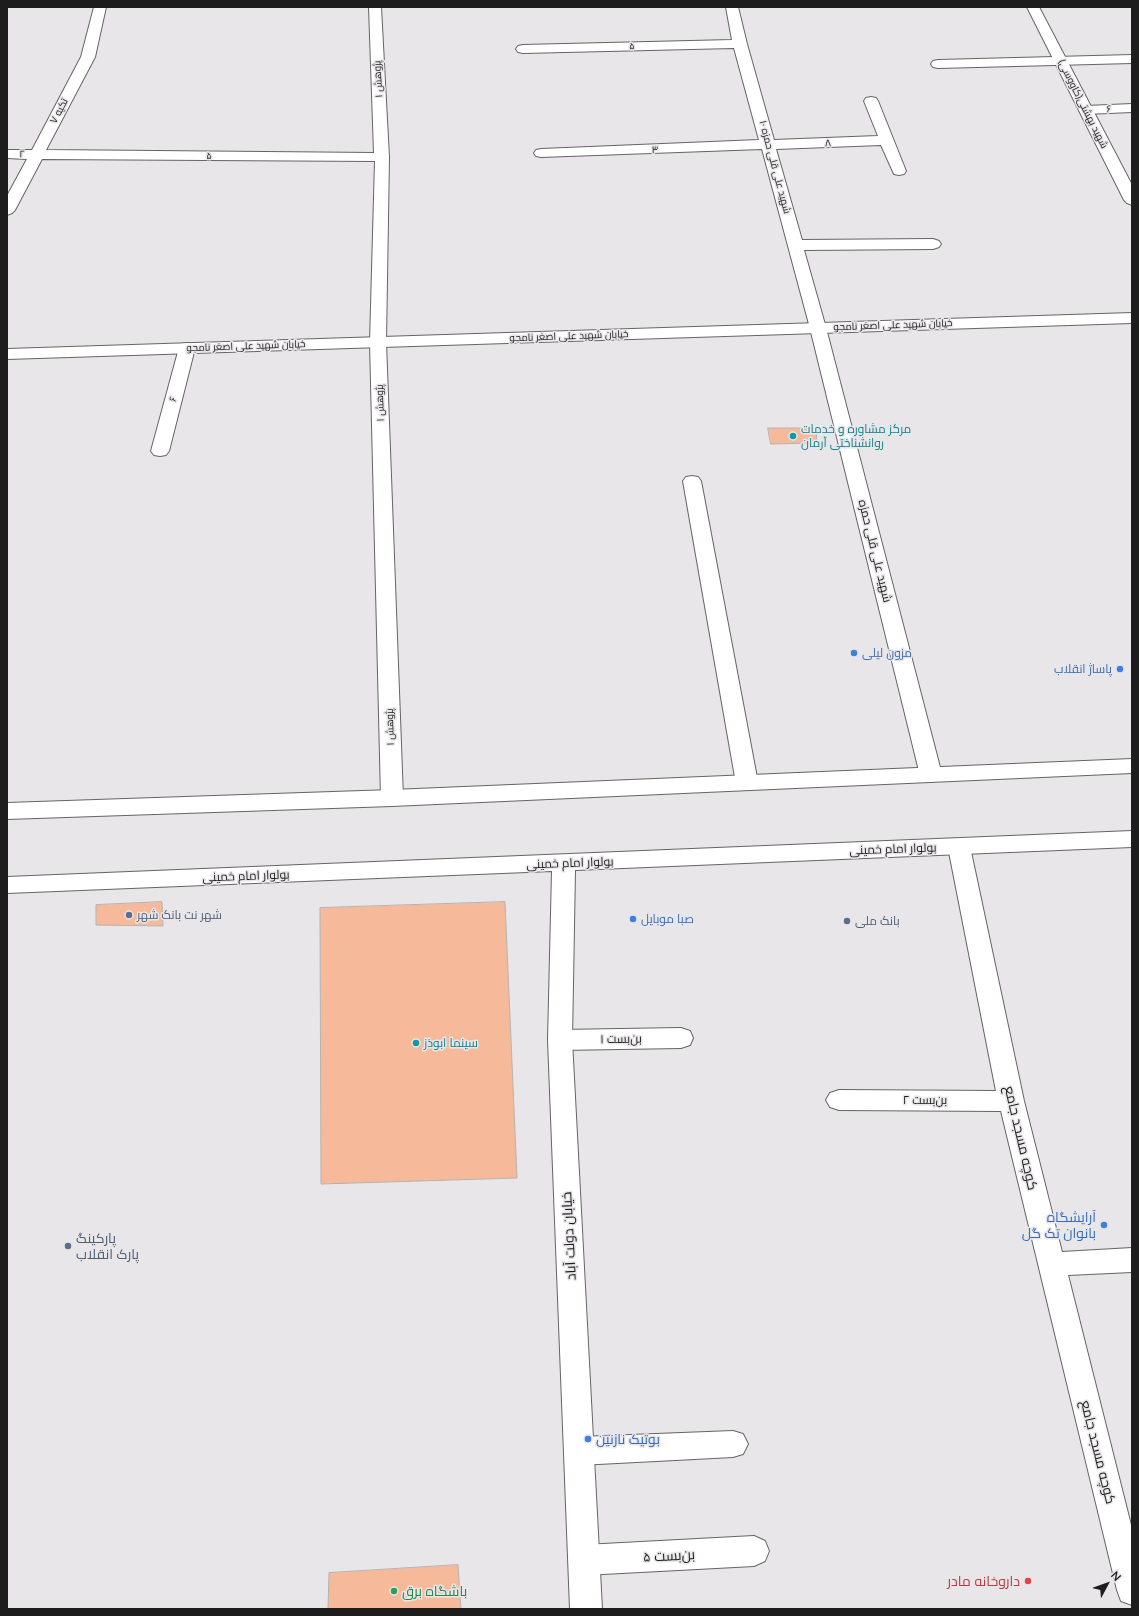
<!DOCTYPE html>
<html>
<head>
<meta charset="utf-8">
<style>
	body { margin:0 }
	#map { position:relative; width:1139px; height:1616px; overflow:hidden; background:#e8e6e8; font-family:Lato,sans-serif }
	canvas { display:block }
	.frame { position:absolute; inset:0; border:8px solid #1e1d1e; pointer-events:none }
	.north { position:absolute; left:1087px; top:1564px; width:40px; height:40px; -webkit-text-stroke:3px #e8e6e8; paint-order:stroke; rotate:49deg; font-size:11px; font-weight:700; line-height:16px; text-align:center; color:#1e1d1e }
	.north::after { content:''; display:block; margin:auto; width:14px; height:18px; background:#1e1d1e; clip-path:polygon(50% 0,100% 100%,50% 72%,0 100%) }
</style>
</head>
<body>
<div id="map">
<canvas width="1139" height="1616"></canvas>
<div class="frame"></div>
<div class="north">N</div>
</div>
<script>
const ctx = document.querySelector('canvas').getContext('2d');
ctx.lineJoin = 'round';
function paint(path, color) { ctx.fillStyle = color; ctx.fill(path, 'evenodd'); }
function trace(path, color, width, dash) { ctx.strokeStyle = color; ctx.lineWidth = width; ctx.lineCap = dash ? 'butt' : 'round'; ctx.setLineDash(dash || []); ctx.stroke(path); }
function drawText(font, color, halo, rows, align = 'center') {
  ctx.font = font + ' Lato,Cairo,sans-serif'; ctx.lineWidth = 3; ctx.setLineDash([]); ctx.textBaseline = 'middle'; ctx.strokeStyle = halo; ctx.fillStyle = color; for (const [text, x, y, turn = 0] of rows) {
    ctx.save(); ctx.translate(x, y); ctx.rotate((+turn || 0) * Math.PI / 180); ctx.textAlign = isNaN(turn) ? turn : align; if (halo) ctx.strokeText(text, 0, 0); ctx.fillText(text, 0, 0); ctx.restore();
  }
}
const building = new Path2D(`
	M768 428H816L817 443 771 444Z
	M162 902 163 926 96 925V905Z
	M505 902 517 1178 321 1184 320 908Z
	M458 1565 461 1609H328L329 1573Z`);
const street = new Path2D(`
	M94 7H106L95 57 46 150 374 153 369 7H381L389 157 386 342 403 798 400 803 392 806 384 803 381 798 370 342 375 161 42 159 15 210 12 213 7 215V196L27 159 7 158V150H32L81 57Z
	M726 7H738L747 44 774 140 878 136 864 101 866 98 871 97 876 98 878 101 906 171 904 174 899 175 894 174 881 145 776 149 802 240 933 239 939 241 941 244 939 247 933 249 804 250 826 328 942 775 939 780 931 782 923 780 920 775 810 328 762 149 541 157 536 156 534 153 536 150 541 149 759 140 734 48 523 53 518 52 516 49 518 46 523 45 732 40Z
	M1132 55V63L938 68 933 67 931 64 933 61 938 60Z
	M1132 104V112L1086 114 1081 113 1079 110 1081 107 1086 106Z
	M187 343 193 344 195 348 169 451 166 455 160 456 154 455 151 451 179 348 181 344Z
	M692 476 698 477 701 481 758 783 755 788 747 790 739 788 736 783 683 481 686 477Z
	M959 839 967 841 970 847 1024 1101 1062 1252 1132 1248V1272L1068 1275 1132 1529V1605L1121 1601 1117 1590 1001 1111 839 1110 830 1107 826 1100 830 1093 839 1090 996 1091 948 847 951 841Z
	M681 1028 690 1031 693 1038 690 1045 681 1048 560 1050 551 1047 548 1040 551 1033 560 1030Z
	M733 1431 743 1434 748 1444 743 1454 733 1457 579 1465 569 1461 564 1451 569 1441 579 1437Z
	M754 1536 765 1541 769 1551 765 1561 754 1566 584 1575 573 1570 569 1560 573 1550 584 1545Z`);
const secondary = new Path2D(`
	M1027 7H1039L1132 185V205L1127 203 1124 200Z
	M1132 313V323L7 359V349Z
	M1132 759V773L392 806 7 819V803L392 790Z
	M1132 831V847L575 870 572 1040 602 1609H570L548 1040 552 871 7 893V877Z`);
const markers = [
	[793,436,4,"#0f9aa8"],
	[854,653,4,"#3f7fe0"],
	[1120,669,4,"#3f7fe0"],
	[129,915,4,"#5c6f8a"],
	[633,919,4,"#3f7fe0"],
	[847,921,4,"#5c6f8a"],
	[416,1043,4,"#0f9aa8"],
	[1104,1225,4,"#3f7fe0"],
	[68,1246,4,"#5c6f8a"],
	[588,1439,4,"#3f7fe0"],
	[1028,1581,4,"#e0444e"],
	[394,1591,4,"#2e9e5b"]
];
const farStreetnames = [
	["۵",632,46,-1],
	["پژوهش ۱",378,79,-93],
	["شهید بهشتی(کاووسی)",1083,104,63],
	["۶",1109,109,-2],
	["تکیه ۷",59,111,-62],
	["۸",828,143,-3],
	["۳",655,150,-2],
	["۲",22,154,1],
	["۵",209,156],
	["شهید علی قلی حمزه ۱۰",775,167,75],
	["خیابان شهید علی اصغر نامجو",893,325,-2],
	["خیابان شهید علی اصغر نامجو",569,336,-2],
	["خیابان شهید علی اصغر نامجو",246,346,-2],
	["۶",173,399,-75],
	["پژوهش ۱",380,403,-92],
	["پژوهش ۱",390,727,-92]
];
const cultureNames = [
	["مرکز مشاوره و خدمات",801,429],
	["روانشناختی آرمان",801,443],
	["سینما ابوذز",424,1043]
];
const streetNames = [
	["شهید علی قلی حمزه",875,551,76],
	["بولوار امام خمینی",893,849,-2],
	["بولوار امام خمینی",570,863,-2],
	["بولوار امام خمینی",246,876,-2],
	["بن‌بست ۱",621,1039,-1],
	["بن‌بست ۲",925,1100]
];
const shopNames = [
	["مزون لیلی",862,653],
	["پاساژ انقلاب",1112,669,"right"],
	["صبا موبایل",641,919]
];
const serviceNames = [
	["شهر نت بانک شهر",137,915],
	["بانک ملی",855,921]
];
const nearStreetnames = [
	["کوچه مسجد جامع",1021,1138,77],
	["خیابان دولت آباد",569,1236,-93],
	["کوچه مسجد جامع",1098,1452,76],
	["بن‌بست ۵",669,1556,-3]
];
const nearShopnames = [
	["آرایشگاه",1096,1217],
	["بانوان تک گل",1096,1233],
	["بوتیک نازنین",596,1439,"left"]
];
const nearServicenames = [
	["پارکینگ",76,1238],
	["پارک انقلاب",76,1254]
];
const nearHealthnames = [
	["داروخانه مادر",1020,1581]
];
const nearLeisurenames = [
	["باشگاه برق",402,1591]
];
paint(building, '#f6ba9b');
trace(building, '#b5b2b1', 1);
trace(street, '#666466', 2);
trace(secondary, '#666466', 2);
paint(street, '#fff');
paint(secondary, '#fff');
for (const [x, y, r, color] of markers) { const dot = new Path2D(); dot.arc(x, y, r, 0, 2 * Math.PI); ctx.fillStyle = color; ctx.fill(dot); trace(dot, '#e8e6e8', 1.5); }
drawText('10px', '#1e1d1e', '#e8e6e8', farStreetnames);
drawText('12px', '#0d838f', '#e8e6e8', cultureNames, 'left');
drawText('12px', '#1e1d1e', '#e8e6e8', streetNames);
drawText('12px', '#366cbe', '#e8e6e8', shopNames, 'left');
drawText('12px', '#4e5e75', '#e8e6e8', serviceNames, 'left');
drawText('14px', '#1e1d1e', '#e8e6e8', nearStreetnames);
drawText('14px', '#366cbe', '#e8e6e8', nearShopnames, 'right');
drawText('14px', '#4e5e75', '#e8e6e8', nearServicenames, 'left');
drawText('14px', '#be3a42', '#e8e6e8', nearHealthnames, 'right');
drawText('14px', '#27864d', '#e8e6e8', nearLeisurenames, 'left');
</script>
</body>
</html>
